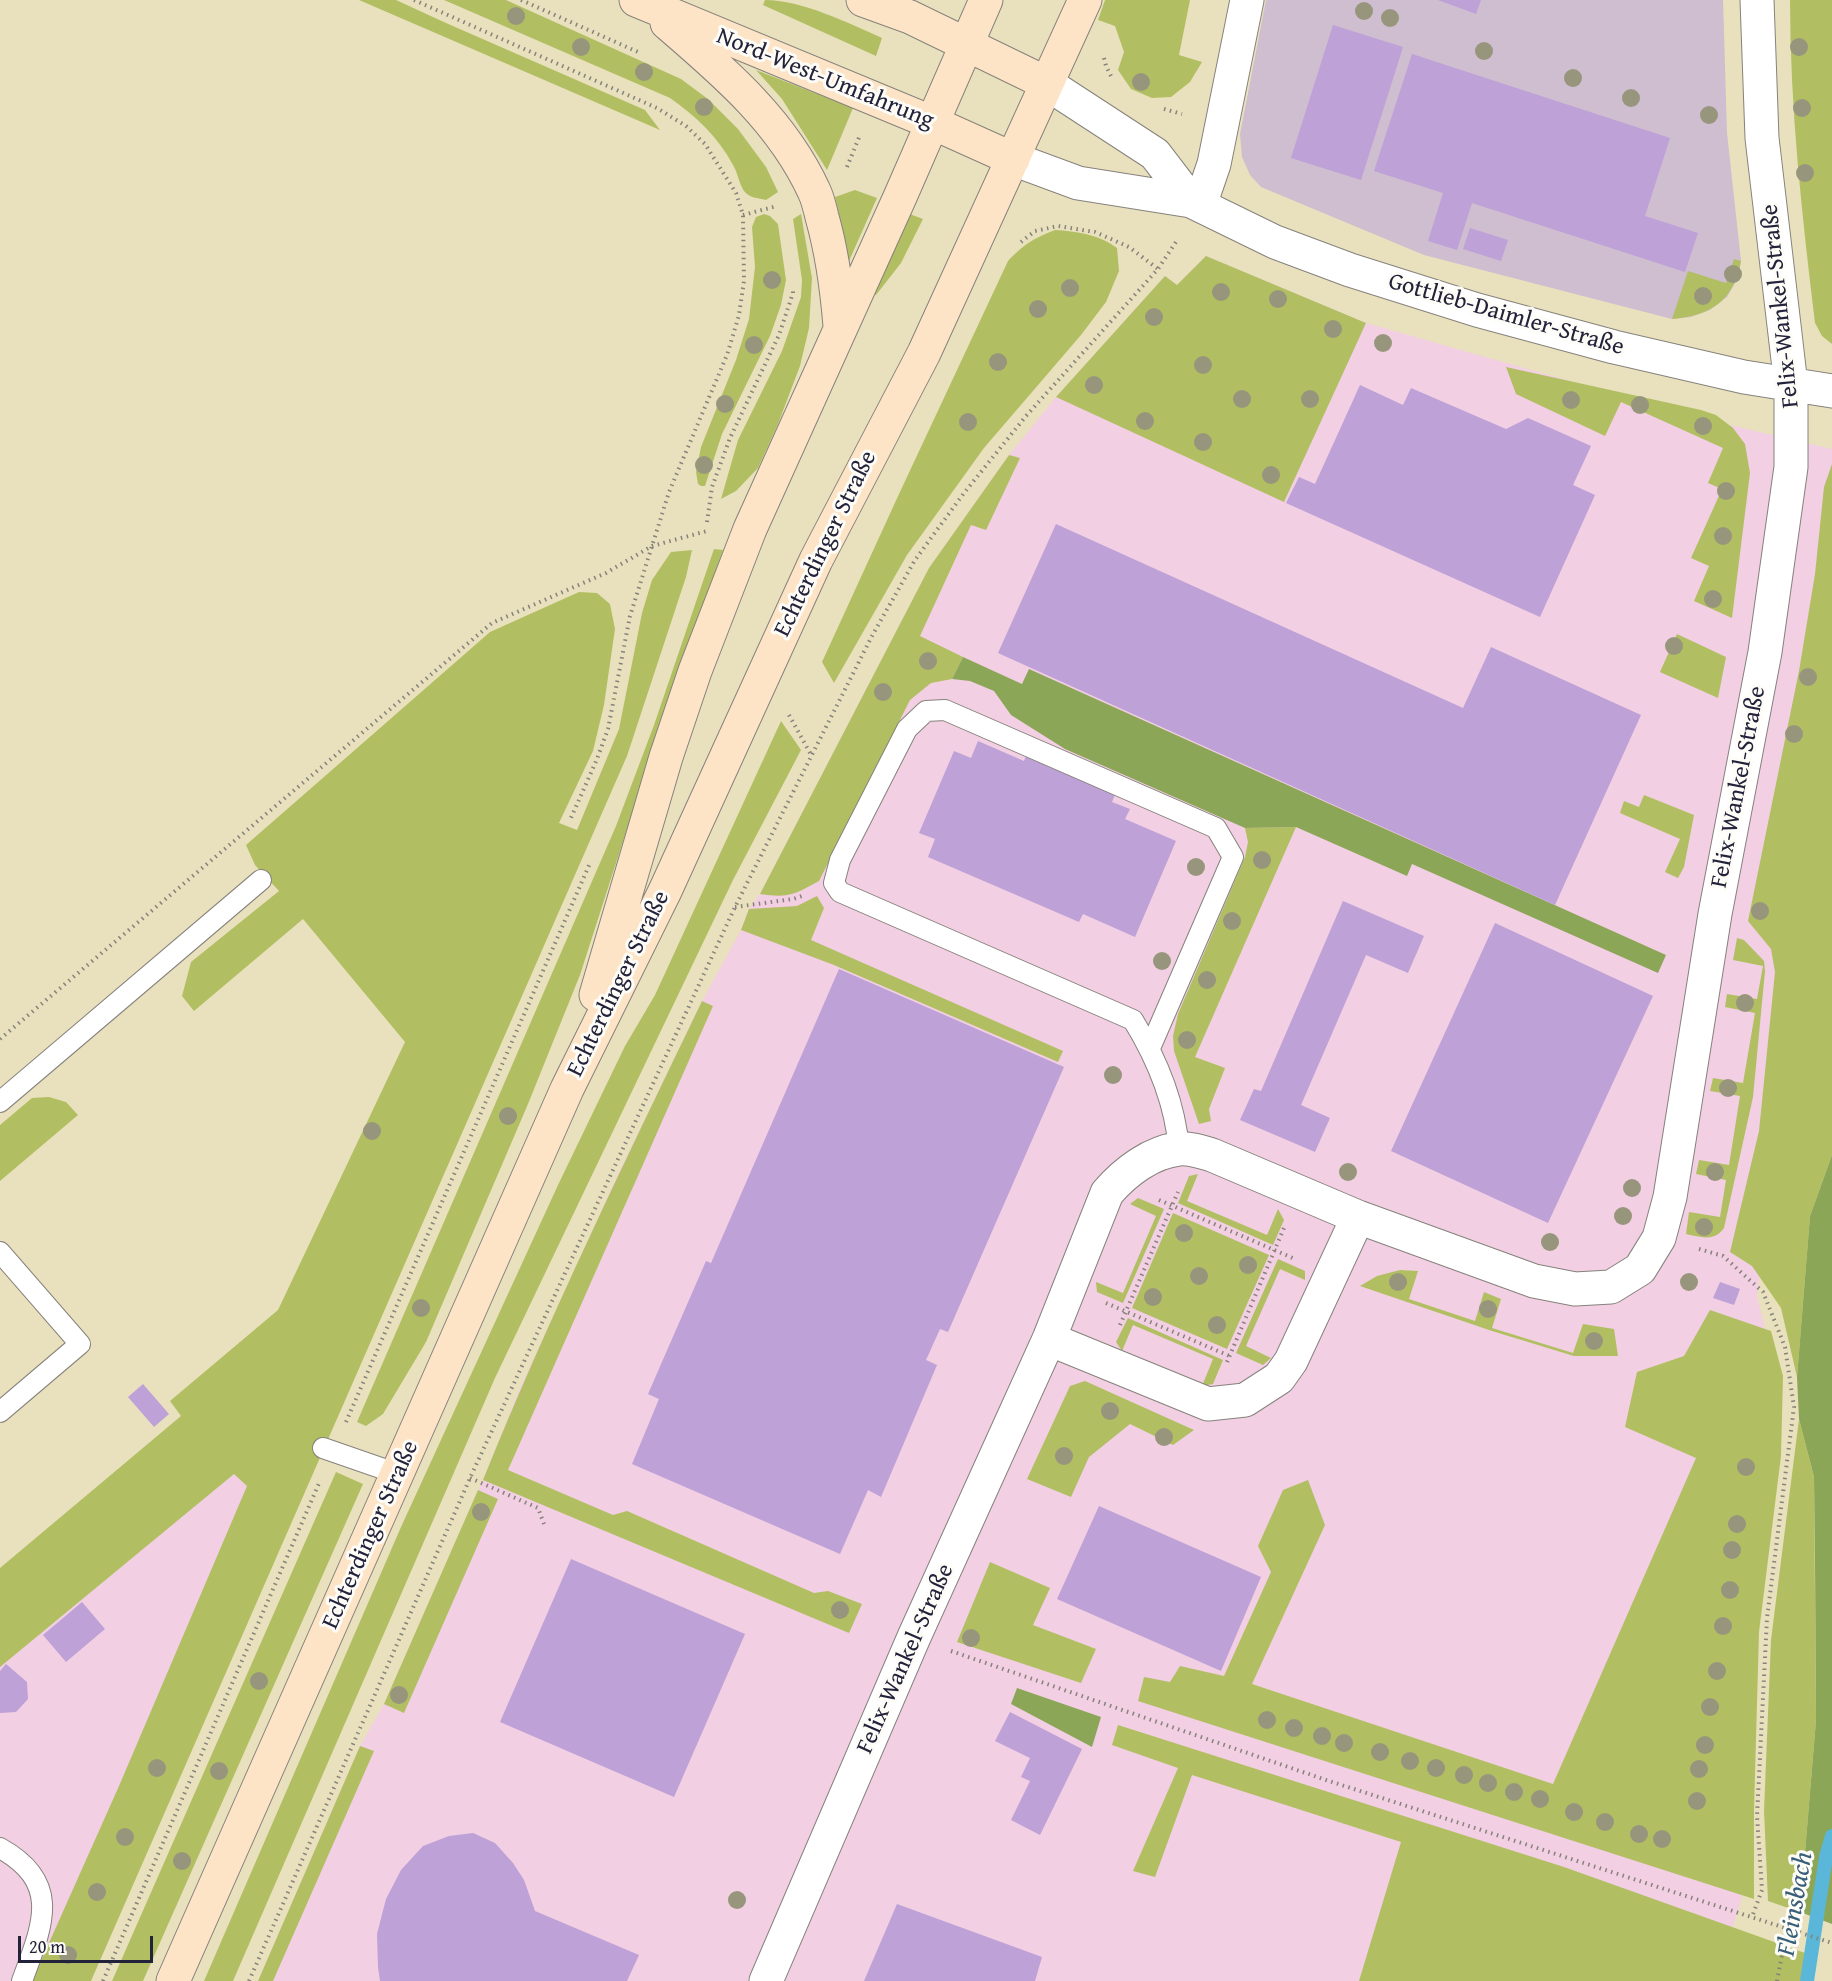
<!DOCTYPE html>
<html>
<head>
<meta charset="utf-8">
<style>
	body { margin:0 }
	#map { position:relative; width:1832px; height:1981px; overflow:hidden; background:#e9e1bd; font-family:"Gentium Book Plus",serif }
	canvas { display:block }
	.scale { position:absolute; left:18px; top:1936px; width:135px; height:27px; box-sizing:border-box; border:3px solid #22223b; border-top:0; padding-left:8px; font-size:18px; line-height:21px; white-space:nowrap; color:#22223b; -webkit-text-stroke:4px #fdfcf7; paint-order:stroke }
</style>
</head>
<body>
<div id="map">
<canvas width="1832" height="1981"></canvas>
<div class="scale">20 m</div>
</div>
<script>
const ctx = document.querySelector('canvas').getContext('2d');
ctx.lineJoin = 'round';
function paint(path, color) { ctx.fillStyle = color; ctx.fill(path, 'evenodd'); }
function trace(path, color, width, dash) { ctx.strokeStyle = color; ctx.lineWidth = width; ctx.lineCap = dash ? 'butt' : 'round'; ctx.setLineDash(dash || []); ctx.stroke(path); }
function drawText(font, color, halo, rows, align = 'center') {
  ctx.font = font + ' "Gentium Book Plus",serif'; ctx.lineWidth = 6; ctx.setLineDash([]); ctx.textBaseline = 'middle'; ctx.strokeStyle = halo; ctx.fillStyle = color; for (const [text, x, y, turn = 0] of rows) {
    ctx.save(); ctx.translate(x, y); ctx.rotate((+turn || 0) * Math.PI / 180); ctx.textAlign = isNaN(turn) ? turn : align; if (halo) ctx.strokeText(text, 0, 0); ctx.fillText(text, 0, 0); ctx.restore();
  }
}
const built = new Path2D(`
	M1206 256 1366 323 1700 418 1832 449V706L1757 1296 1777 1377 1753 1631 1742 1897 1716 1981H258L360 1746 384 1704 483 1480 518 1393 618 1174 702 1001 741 930 749 909 760 894 929 568 1009 455 1056 397 1165 276 1177 285Z
	M242 1443 307 1466 73 1981H0V1648Z`);
const industrial = new Path2D(`
	M1266 0H1723L1727 133 1741 261 1738 278 1727 297 1710 310 1691 317 1672 319 1424 255 1261 187 1250 175 1242 157 1240 134Z`);
const green = new Path2D(`
	M359 0H396L446 23 645 110 660 130Z
	M444 0H506L681 79 708 99 738 129 766 167 778 192 766 200C758 198 749 198 744 191 739 184 738 173 733 165 718 137 696 116 670 98Z
	M765 0C801 0 849 23 882 38L876 56 763 5Z
	M1105 0H1190L1179 55 1202 62 1190 82 1171 97 1152 98 1131 89 1118 70 1124 52 1115 26 1098 20Z
	M1790 0H1832V344L1822 336 1815 323C1802 216 1790 108 1790 0Z
	M756 70 853 108 827 170 782 99Z
	M855 190 877 198 849 261 835 197Z
	M907 213 923 219 901 263 876 295 871 293Z
	M764 214 770 216 778 224 786 280 781 305 770 336 722 434 705 486H701L698 484 696 472 701 447 736 360 749 319 755 267 752 227 756 217Z
	M801 214 812 278 809 328 800 366 778 424 758 468 736 491 721 499 738 440 782 351 801 297 802 280 793 219Z
	M1055 230C1076 231 1100 235 1117 248L1119 271 1106 302 1081 335 984 448 907 555 834 683 822 662 899 494 1008 261C1023 245 1034 238 1055 230Z
	M1206 256 1366 323 1284 502 1056 397 1165 276 1177 285Z
	M1734 259 1741 261C1734 301 1710 316 1672 319L1688 271 1726 283Z
	M1506 367 1701 410 1716 415 1733 428 1745 444 1750 473 1732 618 1694 601 1709 566 1691 558 1722 489 1708 483 1723 448 1621 402 1605 436 1516 394Z
	M1009 455 1020 458 986 530 971 525 920 636 963 657 952 679 931 683 910 700 819 881C794 895 788 898 760 894L929 568Z
	M1832 464V1155L1810 1216 1797 1377 1781 1308 1752 1266 1730 1252 1759 1131 1775 972 1771 949 1748 921 1799 671 1815 574 1824 487Z
	M714 549 723 550 663 717 580 975 528 1104 426 1342 383 1414 366 1426 357 1422 616 826 654 725Z
	M692 550 686 577 627 756 91 1981H32L119 1786 247 1486 234 1474 0 1667V1568L181 1416 170 1401 278 1310 405 1042 303 919 194 1011 182 996 191 962 279 891 255 865 246 845 490 632 579 592 597 593 610 604 615 629 604 705 593 751 559 823 577 830 619 729 642 613 652 580 671 552Z
	M1677 634 1726 657 1718 698 1660 672Z
	M781 721 801 750 733 880 495 1378 233 1981H204L401 1527 558 1185 625 1046 655 995Z
	M1644 795 1694 815 1684 867 1678 878 1665 872 1680 839 1620 813 1624 801 1639 807Z
	M1296 827 1195 1057 1225 1068 1209 1109 1211 1121 1199 1124 1174 1051 1173 1036 1178 1014 1245 857 1248 842 1245 828Z
	M817 896 824 908 811 940 1063 1051 1058 1062 834 965 741 930 749 909 797 906Z
	M1737 938 1744 940 1764 961 1765 971 1753 1097 1724 1228C1714 1242 1701 1237 1686 1234L1689 1212 1720 1217 1726 1180 1696 1174 1699 1160 1729 1165 1740 1096 1710 1091 1713 1078 1743 1083 1755 1013 1725 1007 1727 994 1757 999 1763 966 1733 960Z
	M702 1001 713 1006 508 1470 613 1515 627 1511 814 1593 828 1591 862 1604 849 1633 483 1480C549 1317 626 1159 702 1001Z
	M49 1097 66 1102 78 1115 0 1181V1125L32 1098Z
	M1198 1174 1187 1201 1267 1235 1278 1209 1284 1220 1273 1245 1178 1203 1189 1176Z
	M1138 1198 1164 1209 1123 1303 1097 1292 1096 1282 1123 1293 1156 1216 1130 1204Z
	M1173 1213 1269 1255 1227 1349 1132 1308Z
	M1278 1259 1305 1271V1280L1280 1269 1246 1346 1271 1358 1263 1365 1236 1353Z
	M1400 1270 1418 1271 1409 1299 1475 1321 1484 1292 1501 1299 1492 1328 1573 1353 1583 1324 1614 1329 1618 1356H1574L1492 1331 1360 1286 1377 1276Z
	M1710 1310 1771 1331 1783 1376 1781 1456 1759 1632 1754 1811V1899L1138 1701 1144 1677 1170 1682 1180 1666 1224 1676 1271 1572 1258 1546 1283 1490 1308 1480 1325 1525 1252 1684 1553 1784 1696 1458 1625 1427 1637 1372 1684 1356Z
	M1128 1318 1223 1360 1213 1384 1202 1386 1213 1359 1133 1325 1122 1351 1116 1342Z
	M1085 1381 1194 1430 1173 1445 1130 1424 1089 1457 1071 1497 1027 1479 1070 1386Z
	M1799 1419 1814 1477 1816 1720 1800 1912 1768 1901 1764 1811 1771 1640Z
	M336 1472 363 1484 143 1981H112Z
	M478 1490 498 1499 404 1713 384 1704Z
	M990 1562 1050 1588 1033 1625 1096 1649 1081 1683 957 1642Z
	M1118 1725 1564 1867 1805 1953 1801 1981H1359L1401 1842 1192 1775 1155 1877 1133 1871 1178 1768 1112 1745Z
	M360 1746 374 1751 273 1981H258Z`);
const forest = new Path2D(`
	M963 657 1022 684 1029 669 1666 955 1658 973 1412 864 1407 876 1296 827 1245 828 1065 749 1011 715 994 691 970 681 952 679Z
	M1832 1155V1924L1800 1912 1816 1720 1815 1562 1814 1477 1799 1419 1797 1377 1810 1216Z
	M1017 1688 1101 1717 1092 1747 1011 1704Z`);
const stream = new Path2D(`
	M1807 1981 1826 1857 1832 1836`);
const building = new Path2D(`
	M1438 0H1481L1476 14Z
	M1333 25 1403 47 1361 180 1291 158Z
	M1412 54 1670 138 1645 216 1698 233 1685 272 1472 203 1457 250 1428 241 1443 193 1374 171Z
	M1470 228 1508 240 1501 261 1463 249Z
	M1360 385 1403 405 1411 388 1506 429 1528 418 1591 446 1573 485 1595 495 1540 617 1286 503 1299 477 1315 484Z
	M1056 524 1463 708 1491 647 1641 715 1555 905 998 653Z
	M978 741 1024 761 1029 749 1118 787 1112 802 1130 809 1125 819 1176 841 1135 937 1083 914 1079 922 928 857 935 839 919 833 954 751 971 758Z
	M1343 901 1424 936 1408 973 1366 955 1301 1105 1330 1118 1315 1152 1240 1120 1254 1089 1261 1091Z
	M1495 923 1653 996 1548 1223 1391 1151Z
	M839 969 1064 1067 948 1332 940 1329 926 1360 937 1365 881 1497 868 1490 840 1554 632 1464 659 1399 648 1394 706 1261 711 1263Z
	M1720 1282 1740 1289 1734 1305 1713 1298Z
	M143 1384 169 1414 154 1427 128 1397Z
	M1099 1506 1261 1577 1221 1671 1057 1599Z
	M571 1559 745 1634 674 1797 500 1722Z
	M82 1602 105 1629 66 1662 43 1635Z
	M6 1664 27 1682 28 1699 16 1712 0 1713V1671Z
	M1010 1712 1082 1749 1040 1835 1011 1820 1030 1781 1021 1777 1030 1758 995 1741Z
	M473 1833 495 1843 513 1863 524 1880 535 1911 639 1955 627 1981H380L378 1967 377 1934 386 1899 401 1870 423 1846 449 1836Z
	M897 1904 1042 1957 1035 1981H864Z`);
const path = new Path2D(`
	M414 0 657 108 686 126 705 144 736 193 743 215 744 281 739 315 727 355 669 492 630 616 608 729 597 759 571 818
	M521 0 638 52
	M1104 58 1106 66 1111 76
	M1164 109 1182 114
	M847 167 860 135
	M743 215 777 206
	M1021 242 1035 231 1058 226 1095 232 1129 247 1158 269
	M707 522 712 487 730 438 779 335 793 293V288
	M789 715 810 753
	M735 907 793 899 805 895
	M0 1039 492 623 606 573 652 546 707 531
	M1159 1200 1295 1259
	M1699 1249 1723 1256 1763 1292 1785 1347 1794 1407 1767 1618 1757 1816 1762 1890 1752 1917
	M1106 1303 1232 1357
	M1120 1325 1178 1192
	M1227 1362 1284 1228
	M346 1422 590 863
	M470 1478 538 1508 544 1524
	M951 1651 1326 1780 1832 1943
	M103 1981 320 1481
	M249 1981 470 1478 735 907 872 636 915 560 964 493 1026 416 1158 269 1178 239
	M1777 1981 1787 1928`);
const lane = new Path2D(`
	M1150 1048 1233 857 1216 828 945 710 926 711 907 729 840 860 834 883 840 892 1133 1020C1157 1059 1175 1104 1179 1149
	M0 1102 261 880
	M0 1252 80 1344 0 1412
	M323 1448 398 1474
	M0 1848C63 1883 42 1926 22 1981`);
const street = new Path2D(`
	M1046 83 1155 154 1191 201
	M1013 159 1078 183 1191 201 1275 242 1350 270 1477 310 1614 347 1744 377 1832 391
	M1200 205 1214 164 1247 0
	M1049 1339 1208 1404 1245 1400 1279 1378 1291 1361 1358 1217
	M766 1981 914 1637 1049 1339 1107 1193C1125 1172 1151 1152 1179 1149 1190 1148 1202 1152 1212 1155L1358 1217 1534 1281 1575 1289 1611 1287 1640 1269 1659 1238 1670 1197 1715 914 1765 652 1791 467V385L1762 138 1757 0`);
const secondary = new Path2D(`
	M636 0 933 123 1013 159
	M863 0 910 17 1046 83
	M667 23C724 72 782 121 814 191 818 199 820 209 822 217 832 252 837 289 840 326
	M596 995 666 757 695 671 750 529 900 197 986 0
	M173 1981 567 1089 665 891 816 560 924 353 1085 0`);
const trees = [
	[1364,11],
	[516,16],
	[1390,18],
	[581,47],
	[1799,47],
	[1484,51],
	[644,72],
	[1573,78],
	[1141,82],
	[1631,98],
	[704,107],
	[1802,108],
	[1709,115],
	[1805,173],
	[1733,274],
	[772,280],
	[1070,288],
	[1221,292],
	[1703,296],
	[1278,299],
	[1038,309],
	[1154,317],
	[1333,329],
	[1383,343],
	[754,345],
	[998,362],
	[1203,365],
	[1094,385],
	[1242,399],
	[1310,399],
	[1571,400],
	[725,404],
	[1640,405],
	[1145,421],
	[968,422],
	[1703,426],
	[1203,442],
	[704,465],
	[1271,475],
	[1726,491],
	[1723,536],
	[1713,599],
	[1674,646],
	[928,661],
	[1808,677],
	[883,692],
	[1794,734],
	[1262,860],
	[1196,867],
	[1760,911],
	[1232,921],
	[1162,961],
	[1207,980],
	[1745,1003],
	[1187,1040],
	[1113,1075],
	[1728,1088],
	[508,1116],
	[372,1131],
	[1348,1172],
	[1715,1172],
	[1632,1188],
	[1623,1216],
	[1704,1227],
	[1184,1233],
	[1550,1242],
	[1248,1265],
	[1199,1276],
	[1398,1282],
	[1689,1282],
	[1153,1297],
	[421,1308],
	[1488,1309],
	[1217,1325],
	[1594,1341],
	[1110,1411],
	[1164,1437],
	[1064,1456],
	[1746,1467],
	[481,1512],
	[1737,1524],
	[1732,1550],
	[1730,1590],
	[840,1610],
	[1723,1626],
	[971,1638],
	[1717,1671],
	[259,1681],
	[399,1695],
	[1710,1707],
	[1267,1720],
	[1294,1728],
	[1322,1736],
	[1344,1743],
	[1705,1745],
	[1380,1752],
	[1410,1761],
	[157,1768],
	[1436,1768],
	[1699,1769],
	[219,1771],
	[1464,1775],
	[1488,1783],
	[1514,1792],
	[1540,1799],
	[1697,1801],
	[1574,1812],
	[1605,1822],
	[1639,1834],
	[125,1837],
	[1662,1839],
	[182,1861],
	[97,1892],
	[737,1900],
	[68,1955]
];
const streetNames = [
	["Nord-West-Umfahrung",825,79,22],
	["Felix-Wankel-Straße",1781,306,-96],
	["Gottlieb-Daimler-Straße",1506,315,16],
	["Echterdinger Straße",826,544,-64],
	["Felix-Wankel-Straße",1739,787,-79],
	["Echterdinger Straße",619,984,-64],
	["Echterdinger Straße",371,1535,-66],
	["Felix-Wankel-Straße",906,1659,-66]
];
const waterNames = [
	["Fleinsbach",1796,1904,-80]
];
paint(built, '#f2cfe2');
paint(industrial, '#cfbdd0');
paint(green, '#b1bf62');
paint(forest, '#8ca658');
trace(stream, '#5bb7d9', 14);
paint(building, '#bda1d7');
trace(lane, '#86827c', 22);
trace(street, '#86827c', 35);
trace(secondary, '#86827c', 35);
trace(path, '#86827c', 4, [1.5, 4.5]);
trace(lane, '#fff', 20);
trace(street, '#fff', 33);
trace(secondary, '#fee4c6', 33);
ctx.fillStyle = '#97967d';
for (const [x, y] of trees) { ctx.beginPath(); ctx.arc(x, y, 9, 0, 2 * Math.PI); ctx.fill(); }
drawText('24px', '#22223b', '#fdfcf7', streetNames);
drawText('italic 26px', '#395e7a', '#fdfcf7', waterNames);
</script>
</body>
</html>
